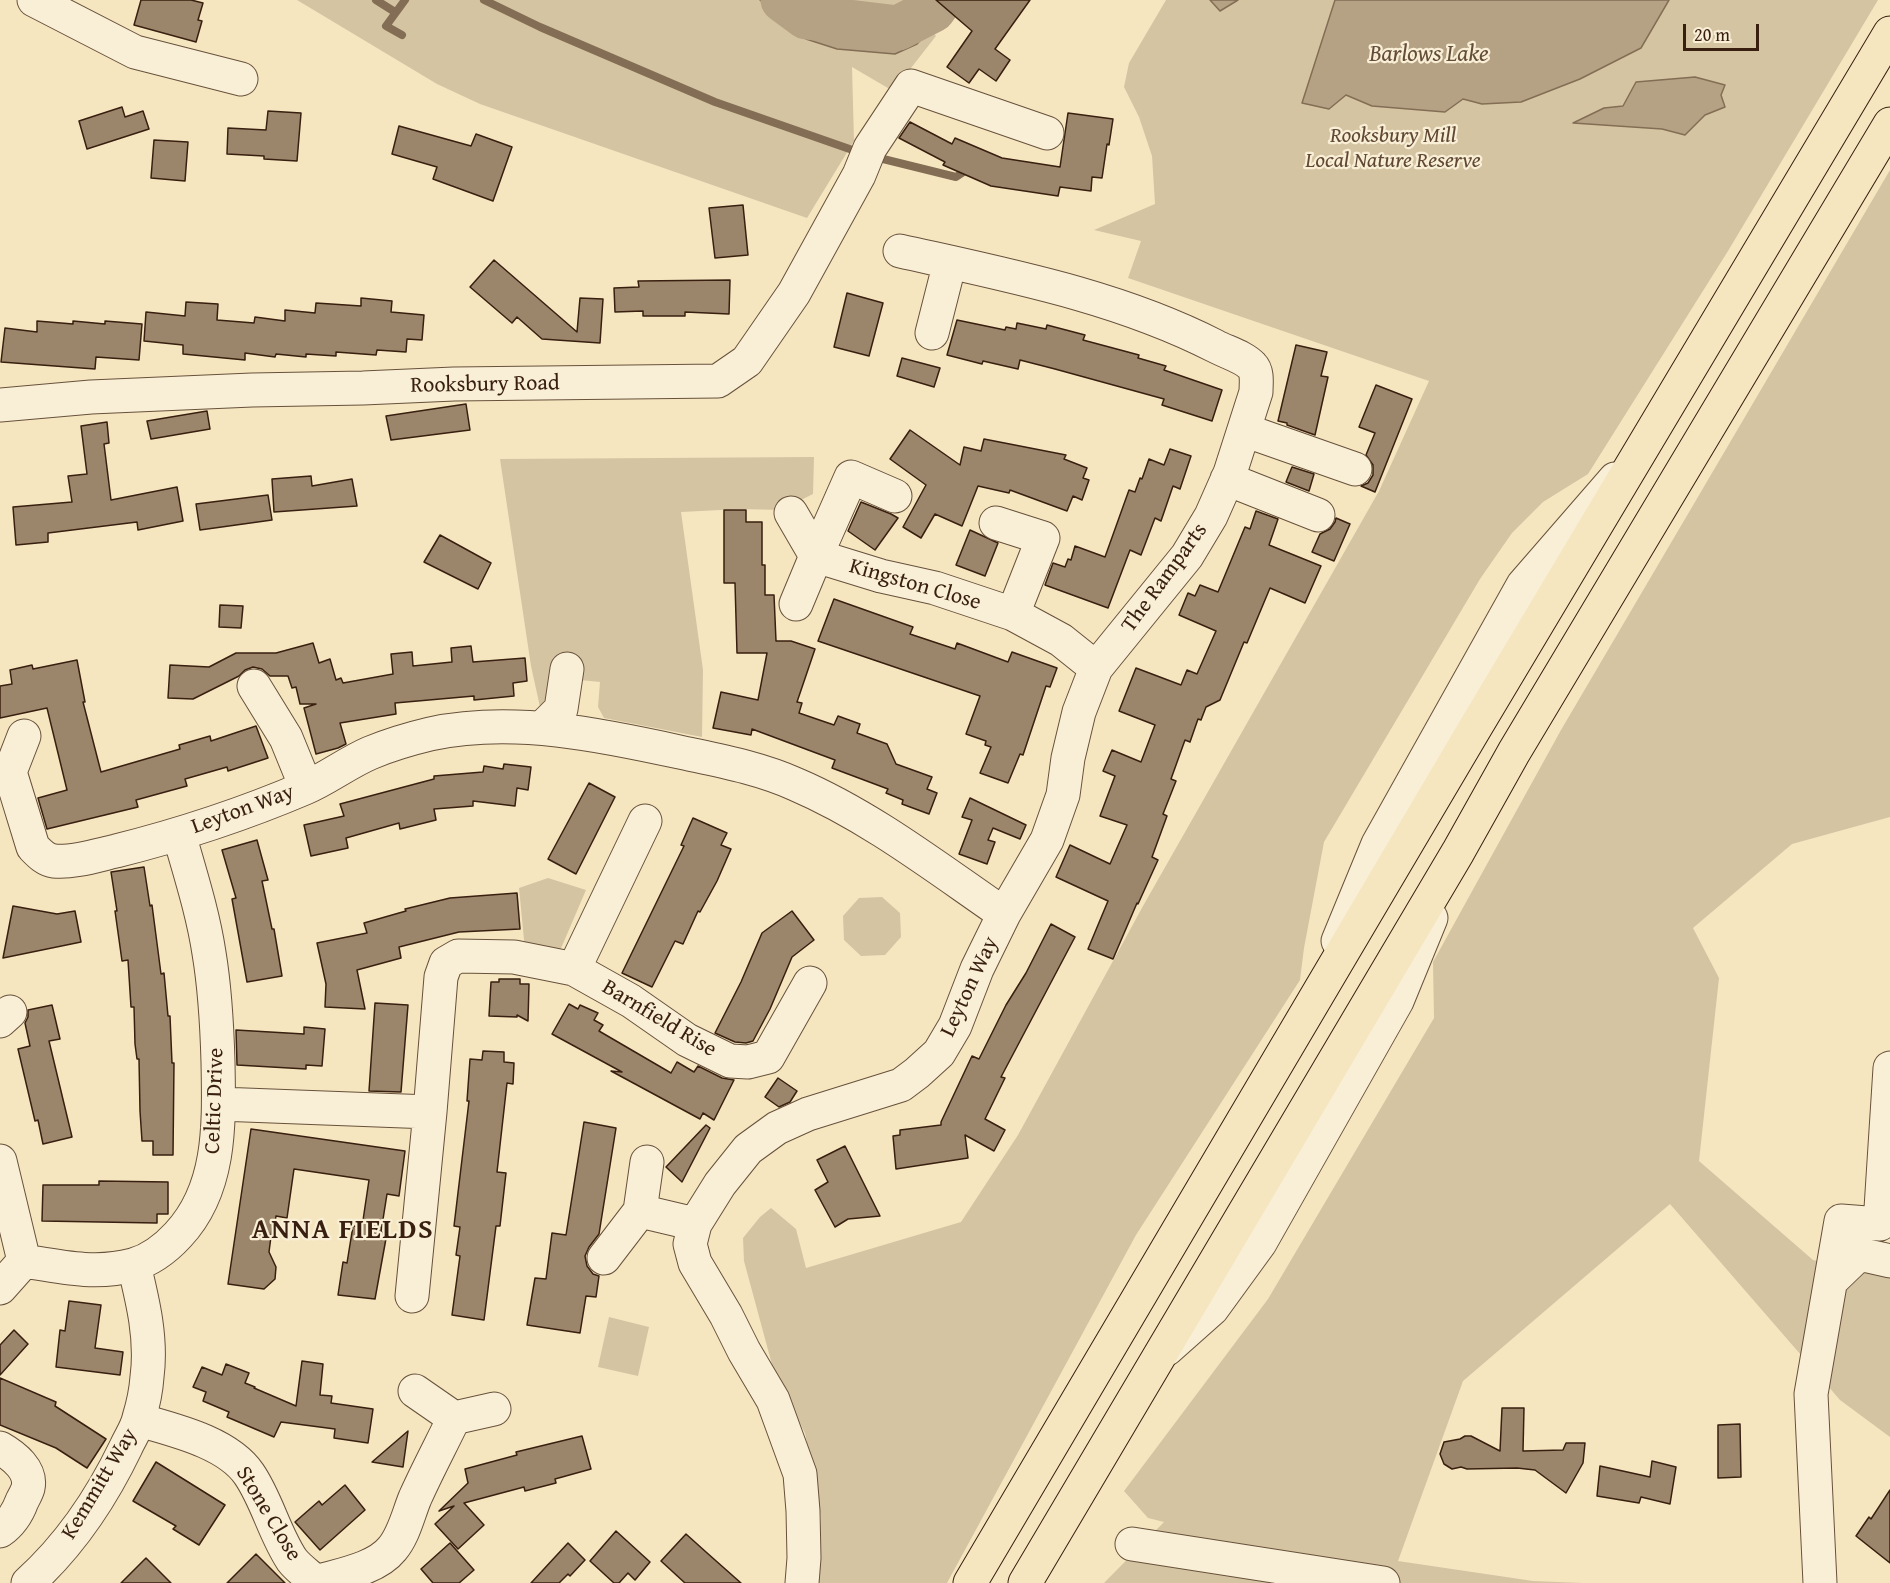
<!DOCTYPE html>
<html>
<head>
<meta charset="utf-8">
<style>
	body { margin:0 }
	#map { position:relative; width:1890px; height:1583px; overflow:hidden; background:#f5e6c0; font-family:"Gentium Book Plus",serif }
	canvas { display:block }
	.scale { position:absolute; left:1683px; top:24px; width:76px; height:27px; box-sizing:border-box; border:3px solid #391f0f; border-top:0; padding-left:8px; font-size:18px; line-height:21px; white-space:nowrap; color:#391f0f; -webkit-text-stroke:4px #f8efd6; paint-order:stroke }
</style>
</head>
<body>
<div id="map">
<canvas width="1890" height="1583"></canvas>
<div class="scale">20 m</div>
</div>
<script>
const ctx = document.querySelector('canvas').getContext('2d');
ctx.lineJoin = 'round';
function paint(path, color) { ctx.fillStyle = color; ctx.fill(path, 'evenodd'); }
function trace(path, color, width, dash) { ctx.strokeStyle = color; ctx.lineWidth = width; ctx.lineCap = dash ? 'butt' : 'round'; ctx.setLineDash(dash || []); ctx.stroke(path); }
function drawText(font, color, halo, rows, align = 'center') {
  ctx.font = font + ' "Gentium Book Plus",serif'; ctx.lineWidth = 4.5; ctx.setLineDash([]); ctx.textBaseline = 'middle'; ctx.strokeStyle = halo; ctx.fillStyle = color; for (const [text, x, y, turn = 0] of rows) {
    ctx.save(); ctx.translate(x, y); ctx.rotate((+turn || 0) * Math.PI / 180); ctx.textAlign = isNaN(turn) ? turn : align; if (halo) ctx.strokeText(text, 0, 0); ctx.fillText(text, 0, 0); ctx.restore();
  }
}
const green = new Path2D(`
	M297 0H906L936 36 893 91 852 67 854 141 807 218 480 104 437 84Z
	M1166 0H1878L1728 251 1588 474 1543 502 1512 533 1480 579 1324 842 1304 948 1300 980 1136 1235 947 1583H818L821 1517 805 1433 774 1372 744 1261 743 1238 760 1217 771 1208 796 1229 806 1268 961 1222 1018 1135 1143 906 1379 491 1429 381 1128 278 1141 241 1094 230 1155 204 1152 156 1139 117 1124 87 1129 63Z
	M1890 170V817L1792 844 1693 928 1719 978 1699 1161 1813 1260 1890 1278V1437L1840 1400 1670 1204 1463 1381 1398 1561 1533 1581 1583 1583H1104L1164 1522 1148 1518 1124 1491 1268 1299 1434 1018 1433 962 1561 730Z
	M814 457 813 494 781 510 740 509 681 512 703 670 702 737 604 718 598 707 600 682 560 678 551 708 540 707 531 666 500 459Z
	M548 878 586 890 559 953 525 950 519 888Z
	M882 897 900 913 901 937 885 955 861 956 844 940 843 916 859 898Z
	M609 1317 649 1327 638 1376 598 1367Z`);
const water = new Path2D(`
	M760 0H835L841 3 846 13 863 17 900 18 928 4 940 18 917 44 895 54 837 49 806 39Z
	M1210 0H1238L1220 11Z
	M1335 0H1669L1641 48 1580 79 1521 102 1482 104 1463 99 1445 112 1372 106 1346 95 1329 109 1302 103Z
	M1695 77 1725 85 1721 95 1725 107 1705 115 1685 135 1662 129 1573 123 1604 108 1623 106 1636 82Z`);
const stream = new Path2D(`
	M376 0 395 12
	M484 0 540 27 715 102 861 153
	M402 35 386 26 405 0
	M875 157 956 177 962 173`);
const river = new Path2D(`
	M783 0 806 17 898 28 933 10 940 0`);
const building = new Path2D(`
	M141 0H191L203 3 198 20 202 21 196 42 134 25Z
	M936 0H1030L995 49 1010 60 996 81 979 69 969 83 947 67 972 31Z
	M122 107 125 117 143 111 149 129 87 149 79 121Z
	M268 111 301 113 297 161 264 159V156L227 154 228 128 266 130Z
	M1068 113 1113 119 1109 145 1107 144 1102 178 1092 177 1091 191 1060 187 1058 196 991 186 943 165 945 162 899 138 910 122 952 144 955 138 1002 158 1060 167Z
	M399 126 471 146 476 134 512 147 493 201 433 179 437 167 392 154Z
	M154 140 188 142 185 181 151 178Z
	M743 205 748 255 715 258 709 208Z
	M494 260 577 332 580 298 603 299 600 343 542 339 517 317 512 323 470 287Z
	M730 280 729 314 685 312V316H643V311L615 312 614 288 639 287 638 281Z
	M847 293 883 303 869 356 834 347Z
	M361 298 392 301 391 312 424 315 422 340 407 339 406 352 377 350 376 355 336 352V356L306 354V357L276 354 275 357 245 353V360L183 354V345L144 341 146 312 185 316 186 302 218 304 217 320 254 323 255 317 285 321V310L315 313 316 303 361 306Z
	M957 320 1005 330 1006 327 1016 329 1017 323 1046 329 1047 325 1085 335 1083 340 1139 355 1138 358 1166 366 1164 370 1222 390 1212 421 1162 405 1164 399 1055 369 1020 360 1018 369 983 361 982 364 947 355Z
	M37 321 73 324V321L105 324V321L142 324 139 360 96 357 95 369 1 362 5 328 37 332Z
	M1296 345 1327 352 1321 376 1328 377 1315 435 1287 425V423L1278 421Z
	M902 358 940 368 934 387 897 376Z
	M1376 385 1412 399 1375 492 1361 486 1368 483 1373 475V465L1366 455 1375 433 1359 427Z
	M466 404 470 430 391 440 386 416Z
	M207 411 210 429 151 439 147 421Z
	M107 422 109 443 104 444 111 500 177 487 183 521 138 530 137 522 48 533V542L16 545 13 507 72 502 68 476 87 474 81 426Z
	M910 430 960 465 964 447 981 451 984 439 1066 455 1064 459 1087 468 1083 478 1089 480 1082 500 1073 496 1067 511 1010 490 1009 493 978 486 962 526 935 514 921 538 903 527 926 485 890 459Z
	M1170 449 1191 456 1180 489 1173 486 1161 521 1155 518 1141 555 1130 550 1108 608 1045 585 1053 563 1065 567 1068 559 1071 560 1075 546 1105 557 1129 490 1135 492 1140 478 1142 479 1149 459 1164 465Z
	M1292 467 1314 474 1309 491 1286 482Z
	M311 476 312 486 352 479 357 506 274 512 272 479Z
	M268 495 272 520 200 530 196 504Z
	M861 502 891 514 898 518 875 550 848 531Z
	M724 510H746V522H762V565H765V595H774L776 641H791L815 649 797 702 802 703 799 713 834 725 838 716 860 724 857 733 887 744 896 764 932 777 927 789 937 793 929 814 902 804 903 800 886 793 888 789 832 768 835 760 752 729 751 735 713 728 721 692 758 700 767 653H737L735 583H724Z
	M1256 511 1278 519 1269 545 1321 566 1305 603 1270 588 1247 643 1244 642 1220 700 1206 707 1201 720 1198 719 1190 742 1185 740 1171 779 1176 781 1163 814 1167 816 1152 857 1158 860 1138 904 1137 903 1113 959 1088 949 1108 901 1056 877 1070 845 1110 864 1127 825 1100 816 1115 776 1103 771 1112 750 1141 762 1155 725 1119 711 1136 668 1181 685 1187 670 1197 674 1216 631 1179 615 1188 593 1195 596 1200 585 1218 592 1245 527 1250 529Z
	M1336 518 1350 524 1334 561 1312 552 1320 534 1330 529 1335 522Z
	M970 530 998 543 985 576 956 565Z
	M440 535 491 563 478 589 424 562Z
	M834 599 913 627 910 634 955 649 957 643 1008 662 1012 652 1057 668 1050 687 1046 686 1023 755 1020 754 1008 783 980 773 991 747 985 745 986 741 966 734 980 696 818 641Z
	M220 605 243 606 241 628 219 627Z
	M313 643 319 663 330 659 336 680 341 678 343 683 393 674 391 654 412 652 413 666 452 662 451 648 471 646 473 662 525 658 527 681 513 683 514 696 474 700V696L395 703 396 714 340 723 346 744 338 748 316 754 304 708 316 704H300L296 687 292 688 288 676H270L262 669 253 667 245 670 239 676 193 699 168 698 170 665 209 667 236 653H276Z
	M77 660 85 702H83L101 772 180 749 179 745 210 736 211 741 256 726 268 758 228 771 227 767 185 779 187 786 136 800 138 807 47 829 38 798 67 790 47 708 0 718V686L12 684 10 670 32 665 33 669Z
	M504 764 531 767 528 790 517 788 515 806 473 801V806L434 809 436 820 400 829 399 823 346 838 348 848 311 856 304 825 344 816 340 804 434 779V776L483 772 484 766 503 769Z
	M589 783 615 797 576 874 548 859Z
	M970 798 1026 825 1020 839 993 828 988 840 995 842 987 864 959 854 972 820 962 817Z
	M693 818 727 833 721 845 731 849 717 881 700 912 698 911 683 944 675 941 652 987 622 973 684 846 681 845Z
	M257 840 268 880 262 881 272 929H274L282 976 247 982 232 899 236 898 222 850Z
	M144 867 150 906 152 905 161 974 164 973 168 1016H170L172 1063H174L173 1155H153V1141H142L140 1111 139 1059H137L135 1044 134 1007H131L128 960 122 961 115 911H117L111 872Z
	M517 893 520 929 459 932 399 947 401 958 357 970 365 1009 325 1007 326 984 317 943 367 933 364 923 406 911 405 909 450 898Z
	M13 906 57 914 75 911 81 942 3 958Z
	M792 911 814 940 792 957 770 1009 753 1041 746 1043 735 1042 715 1033 741 982 762 933Z
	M1051 924 1075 937 1001 1077 1005 1078 985 1119 1005 1130 994 1151 965 1135 968 1158 896 1169 893 1136 900 1135V1130L941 1125V1122L972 1056 979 1059 1006 1005 1026 973Z
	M499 979H520V984H529L528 1021 517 1015V1017L489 1016 491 982H499Z
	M375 1003 408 1005 401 1092 369 1091Z
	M569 1004 578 1009 580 1005 598 1013 594 1020 603 1025 599 1031 671 1073 677 1062 694 1072 698 1066 722 1078 734 1080 714 1120 703 1113 700 1119 611 1071 622 1072 552 1034Z
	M52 1005 60 1039 49 1041 72 1137 43 1144 38 1120 35 1121 18 1049 30 1046 25 1023 28 1017V1010Z
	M304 1027 325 1029 322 1066 306 1065V1069L237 1065 236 1030 304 1034Z
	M483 1051 504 1052V1062L514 1063 513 1084 507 1083 497 1172 506 1173 500 1226H496L484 1320 452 1315 460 1256 456 1255 460 1227 454 1226 469 1101H467L470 1059 482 1060Z
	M778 1078 797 1091 790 1102 779 1107 765 1097Z
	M584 1122 616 1128 599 1234 589 1247 585 1256 587 1266 593 1274 599 1276 596 1297 586 1296 580 1333 527 1325 535 1278 546 1279 552 1233 566 1235Z
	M706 1125 710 1128 682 1182 666 1167Z
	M251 1129 405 1151 399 1196 387 1194 381 1232 387 1233 375 1299 338 1295 343 1262 347 1263 353 1226 362 1227 369 1180 294 1169 287 1218 276 1216 275 1222 273 1221 269 1252 276 1267 275 1279 264 1289 228 1284Z
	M845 1146 880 1216 848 1219 835 1227 815 1190 828 1182 817 1160Z
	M99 1181 168 1182V1214H157V1223L42 1221 43 1185H99Z
	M69 1301 101 1305 95 1348 123 1352 120 1375 56 1367 60 1330 65 1331Z
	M14 1330 28 1344 0 1375V1345Z
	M302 1361 323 1364 320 1395 332 1396 331 1403 373 1409 368 1443 334 1438 335 1429 281 1422 274 1437 227 1417 229 1412 203 1401 206 1392 193 1387 202 1367 222 1375 226 1364 249 1373 245 1383 255 1387 254 1388 296 1406Z
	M0 1378 56 1402 55 1406 106 1439 87 1468 56 1448 0 1425Z
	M1502 1408H1524L1523 1451 1563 1450 1566 1443H1585L1583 1463 1566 1493 1535 1470 1517 1468 1467 1469 1461 1467 1452 1469 1444 1464 1440 1454 1444 1442 1460 1439 1465 1436H1471L1500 1451Z
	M1740 1424 1741 1477 1718 1478V1425Z
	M408 1431 403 1467 372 1462Z
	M582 1436 591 1469 555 1479 556 1483 525 1491 524 1487 464 1503 484 1525 458 1549 435 1524 454 1506 439 1511 468 1483 465 1469 517 1455 516 1452Z
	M1652 1461 1676 1467 1670 1504 1641 1497 1639 1503 1597 1496 1600 1466 1650 1477Z
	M156 1462 225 1505 199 1545 173 1529 176 1526 133 1501Z
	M345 1485 365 1510 320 1550 295 1522 319 1501 322 1505Z
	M1890 1490V1563L1856 1536 1869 1517 1871 1519Z
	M616 1531 650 1562 635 1580 628 1573 619 1583H614L590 1561Z
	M686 1534 706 1552 741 1583H685L661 1561Z
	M450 1543 474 1570 459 1583H433L421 1569Z
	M568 1543 585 1560 570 1576 568 1574 559 1583H531Z
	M256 1554 285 1583H227Z
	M146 1558 171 1583H121Z`);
const minor = new Path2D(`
	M34 0 135 52 241 79
	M900 251C1007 275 1117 296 1215 346 1226 352 1244 357 1252 366 1258 372 1256 384 1256 392L1230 473 1211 516 1187 556 1096 668 1079 712 1068 758 1063 795 1047 840 1004 914
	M932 333 950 262
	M0 405 91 397 252 390 363 388 454 384 718 381 747 361 794 293 859 175 870 148 911 86 1047 133
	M1244 430 1355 469
	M1227 479 1318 515
	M895 496 851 477 816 556 881 576 935 588 1013 614 1061 640 1096 668
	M791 513 816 556 796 604
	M996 523 1043 538 1013 614
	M254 686 286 738 306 787
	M542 728 561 709 567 669
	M24 736 10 772 33 847C39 853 45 860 54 861 73 863 98 855 116 851 180 835 244 814 305 788 328 778 347 763 370 753 389 745 409 739 430 734 513 716 602 735 684 753 721 761 759 768 795 784 870 816 937 868 1004 914L977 969 955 1026 939 1053 917 1073 901 1085 808 1114 777 1128 748 1149 720 1184 695 1224 690 1244 695 1263 726 1315 744 1351 773 1400 800 1474 803 1511 804 1558 802 1583
	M1338 941 1378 844 1523 585 1615 479
	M574 969 645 821
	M0 1021 10 1012
	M219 1104 430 1112 441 977 446 963 458 956 514 957 574 969 631 1001 687 1040 730 1061 748 1062 768 1057 810 983
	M0 1161 24 1261
	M640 1211 695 1224
	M604 1258 640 1211 647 1162
	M24 1261C61 1267 96 1275 133 1265 150 1260 166 1248 178 1235 222 1188 219 1122 218 1062 217 1026 215 989 209 953 203 913 190 873 179 834
	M1831 1281 1859 1254 1890 1261
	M0 1288 24 1261
	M412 1296 430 1112
	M1167 1349 1212 1309 1260 1243 1397 1001 1431 918
	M415 1391 454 1418 494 1409
	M139 1420C173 1430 227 1442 249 1474 267 1500 274 1533 292 1560 298 1568 308 1575 316 1582 339 1575 376 1569 392 1549 404 1535 408 1515 415 1498 427 1471 441 1445 454 1418
	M0 1448C14 1456 32 1470 28 1488 27 1492 24 1497 22 1501 18 1512 10 1524 0 1531
	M1132 1544 1383 1583
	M28 1583C69 1546 102 1497 126 1447 130 1438 137 1428 139 1418 143 1405 146 1391 147 1377 152 1339 143 1302 134 1265
	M1820 1583 1811 1394 1841 1221 1880 1224 1890 1068`);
const highway = new Path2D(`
	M970 1583 1475 728 1890 33
	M1025 1583 1458 852 1514 752 1890 124`);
const parkNames = [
	["Rooksbury Mill",1393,136],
	["Local Nature Reserve",1393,161]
];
const streetNames = [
	["Rooksbury Road",485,385,-1],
	["The Ramparts",1165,578,-54],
	["Kingston Close",915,585,16],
	["Leyton Way",243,810,-20],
	["Leyton Way",970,987,-65],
	["Barnfield Rise",659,1019,31],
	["Celtic Drive",215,1101,-88],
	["Kemmitt Way",100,1484,-59],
	["Stone Close",268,1514,59]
];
const waterNames = [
	["Barlows Lake",1429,55]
];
const districtNames = [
	["ANNA FIELDS",343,1231]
];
paint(green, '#d5c4a2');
paint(water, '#b5a284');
trace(water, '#836e55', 1.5);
trace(stream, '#836e55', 8);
trace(river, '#b5a284', 45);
paint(building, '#9b866b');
trace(building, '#391f0f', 1.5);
trace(minor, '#68513b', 35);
trace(highway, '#391f0f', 35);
trace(minor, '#f8efd6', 33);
trace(highway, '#f5e6c0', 33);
drawText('italic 22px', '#604834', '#f8efd6', parkNames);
drawText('22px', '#391f0f', '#f8efd6', streetNames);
drawText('italic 24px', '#644d38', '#f8efd6', waterNames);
ctx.letterSpacing = '1.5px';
drawText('bold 28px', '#391f0f', '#f8efd6', districtNames);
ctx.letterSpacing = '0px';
</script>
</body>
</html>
